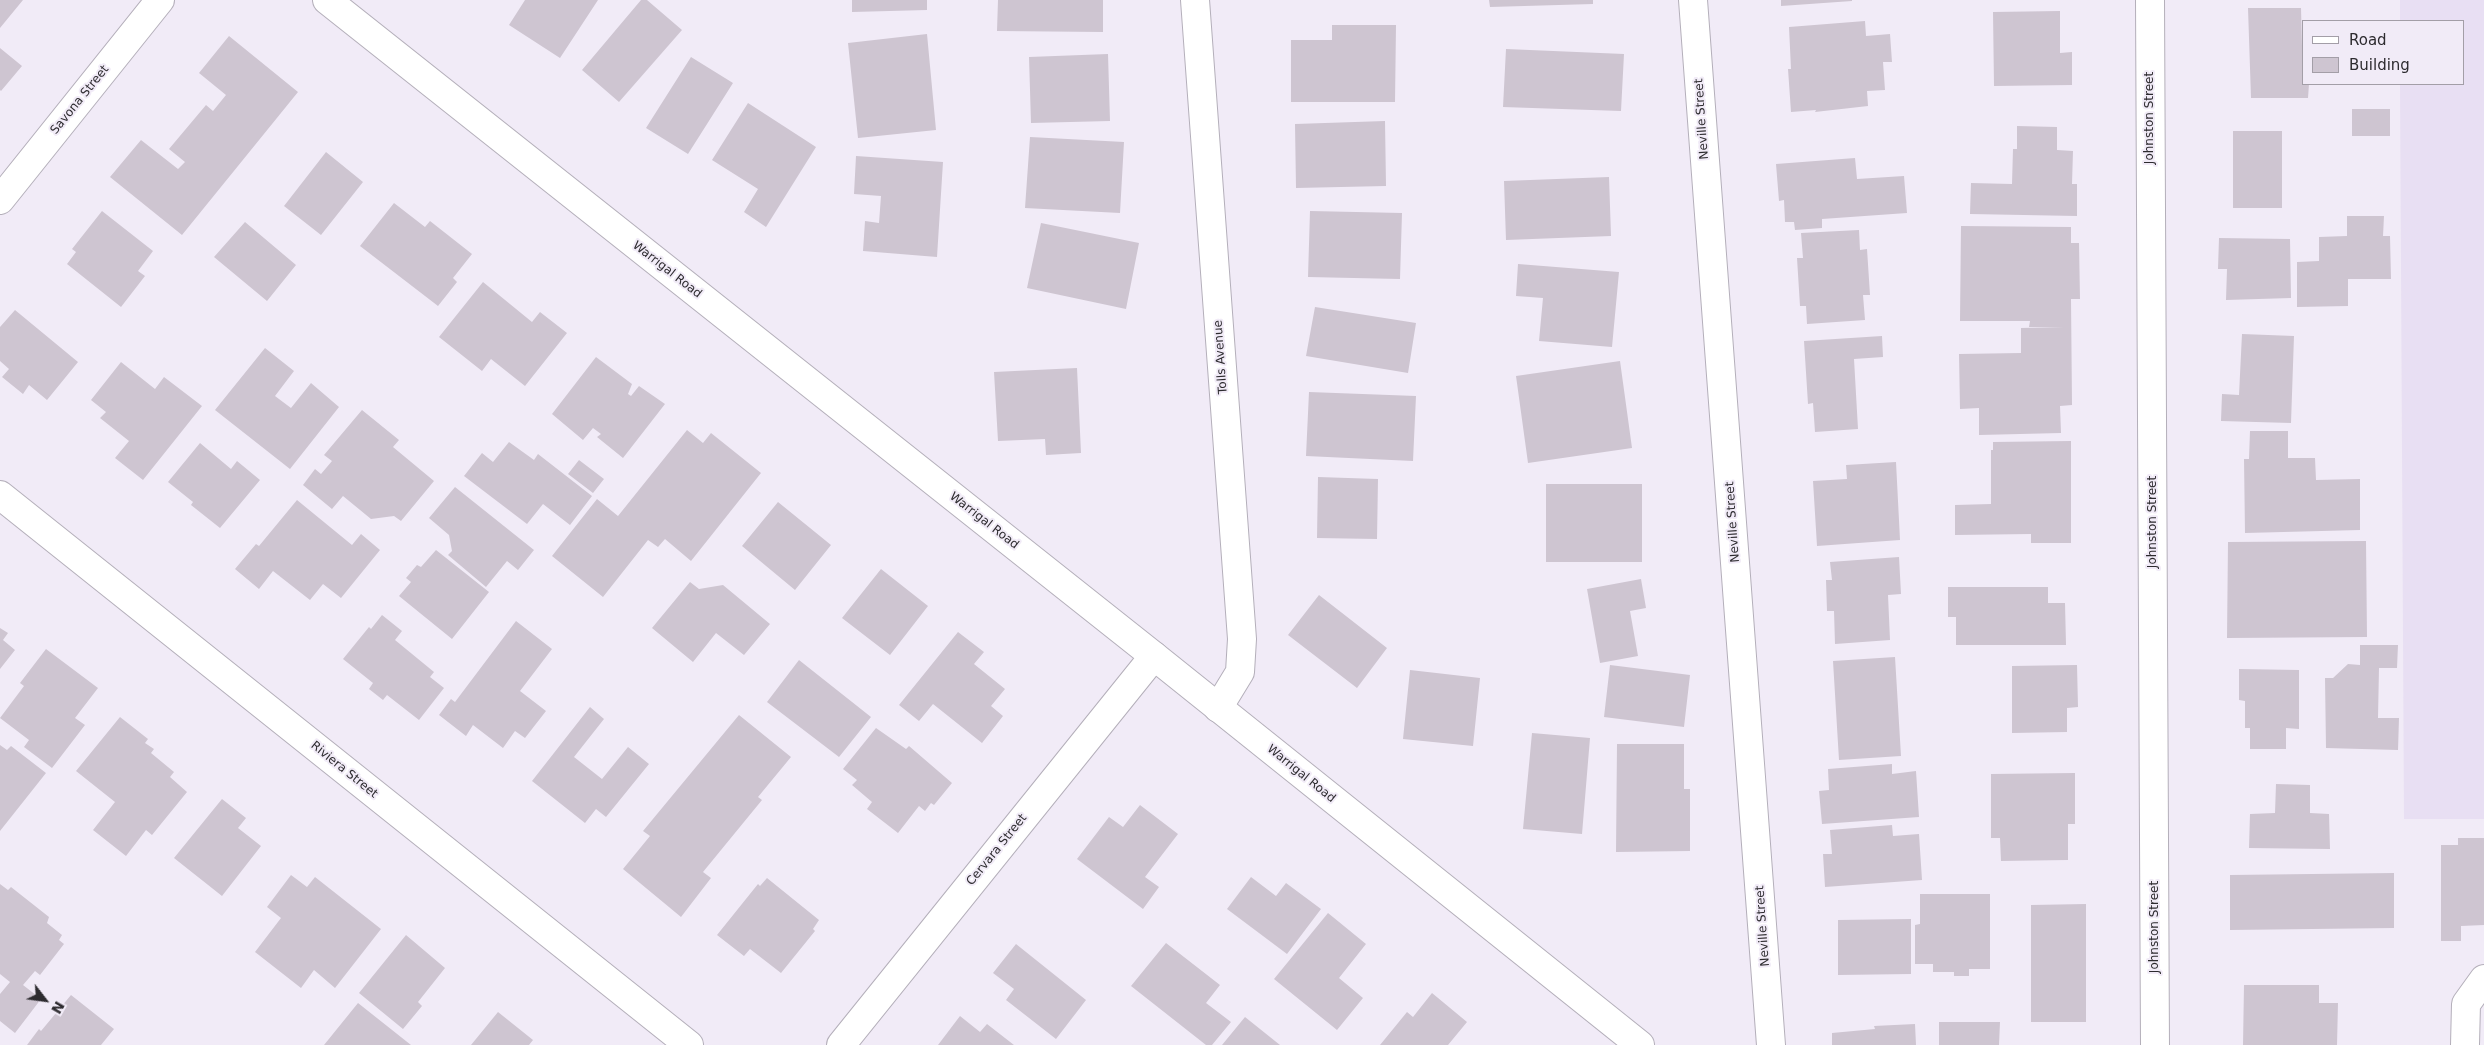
<!DOCTYPE html>
<html>
<head>
<meta charset="utf-8">
<style>
	body { margin:0 }
	#map { position:relative; width:2484px; height:1045px; overflow:hidden; background:#f1ebf7; font-family:"DejaVu Sans",sans-serif }
	canvas { display:block }
	.legend { position:absolute; left:2302px; top:20px; width:162px; height:65px; box-sizing:border-box; background:#f1ebf7; border:1px solid #a39ea7; margin:0; padding:6px 9px; list-style:none; font-size:15px; color:#2d2b2f }
	.legend li { display:flex; align-items:center; gap:10px; height:25px }
	.legend b { width:25px; border:1px solid #a39ea7 }
	.north { position:absolute; left:20px; top:975px; width:50px; height:50px; -webkit-text-stroke:4px #f1ebf7; paint-order:stroke; rotate:120deg; font-size:14px; font-weight:700; line-height:20px; text-align:center; color:#2d2b2f }
	.north::after { content:''; display:block; margin:auto; width:18px; height:22px; background:#2d2b2f; clip-path:polygon(50% 0,100% 100%,50% 72%,0 100%) }
</style>
</head>
<body>
<div id="map">
<canvas width="2484" height="1045"></canvas>
<ul class="legend">
<li><b style="height:6px;background:#fff"></b>Road</li>
<li><b style="height:14px;background:#cec5d1"></b>Building</li>
</ul>
<div class="north">N</div>
</div>
<script>
const ctx = document.querySelector('canvas').getContext('2d');
ctx.lineJoin = 'round';
function paint(path, color) { ctx.fillStyle = color; ctx.fill(path, 'evenodd'); }
function trace(path, color, width, dash) { ctx.strokeStyle = color; ctx.lineWidth = width; ctx.lineCap = dash ? 'butt' : 'round'; ctx.setLineDash(dash || []); ctx.stroke(path); }
function drawText(font, color, halo, rows, align = 'center') {
  ctx.font = font + ' "DejaVu Sans",sans-serif'; ctx.lineWidth = 4; ctx.setLineDash([]); ctx.textBaseline = 'middle'; ctx.strokeStyle = halo; ctx.fillStyle = color; for (const [text, x, y, turn = 0] of rows) {
    ctx.save(); ctx.translate(x, y); ctx.rotate((+turn || 0) * Math.PI / 180); ctx.textAlign = isNaN(turn) ? turn : align; if (halo) ctx.strokeText(text, 0, 0); ctx.fillText(text, 0, 0); ctx.restore();
  }
}
const built = new Path2D(`
	M2400 0H2484V819H2404L2400 84H2463V21H2400Z`);
const building = new Path2D(`
	M0 0H23L0 28Z
	M525 0H598L560 58 509 25Z
	M641 0H647L682 30 619 102 582 70Z
	M852 0H927V10L852 12Z
	M998 0H1103V32L997 31Z
	M1489 0H1593V4L1490 7Z
	M1781 0H1852V1L1781 6Z
	M2248 8H2301L2303 84H2309L2308 98H2251Z
	M2060 11V53L2072 52V85L1994 86 1993 12Z
	M1865 21 1866 36 1890 34 1892 62H1883L1885 90 1867 91 1868 106 1815 112 1816 110 1791 112 1788 69H1791L1789 27Z
	M1332 25H1396L1395 102H1291V40H1332Z
	M927 34 936 130 858 138 848 43Z
	M229 36 298 92 182 235 110 177 141 140 178 169 185 162 169 149 206 105 213 111 226 95 199 73Z
	M0 48 22 66 1 91 0 90Z
	M1506 49 1624 54 1621 111 1503 107Z
	M1108 54 1110 121 1031 123 1029 57Z
	M691 57 733 83 688 154 646 128Z
	M748 103 816 147 766 227 744 212 758 189 712 160Z
	M2352 109H2390V136H2352Z
	M1385 121 1386 186 1296 188 1295 124Z
	M2017 126 2057 127V150L2073 151 2072 184H2077V216L1970 214 1971 183 2012 184 2013 149H2017Z
	M2233 131H2282V208H2233Z
	M1030 137 1124 142 1120 213 1025 208Z
	M326 152 363 182 321 235 284 206Z
	M856 156 943 162 937 257 863 251 865 221 879 223 881 196 854 194Z
	M1855 158 1857 179 1904 176 1907 213 1822 219V228L1795 230 1794 222H1785L1784 200 1779 201 1776 164Z
	M1609 177 1611 236 1506 240 1504 181Z
	M394 203 425 227 430 221 472 254 453 278 457 282 438 306 360 246Z
	M102 211 153 251 138 271 145 276 121 307 67 264 76 252 72 249Z
	M1310 211 1402 213 1400 279 1308 277Z
	M2347 216H2384L2383 236H2390L2391 279H2348V306L2297 307V262L2319 261V237L2347 236Z
	M245 222 296 265 267 301 214 257Z
	M1041 223 1139 243 1126 309 1027 288Z
	M1961 226 2071 227V243H2079L2080 299H2071L2072 405 2060 406 2061 433 1979 435V408L1960 409 1959 354 2021 353V328L2064 327H2029L2030 321H1960Z
	M1859 230 1860 250 1867 249 1870 295H1863L1865 320 1807 324 1806 306H1800L1797 258H1803L1801 233Z
	M2219 238 2290 239 2291 298 2226 300 2227 269H2218Z
	M1518 264 1619 272 1612 347 1539 341 1543 298 1516 296Z
	M483 282 532 322 540 312 567 333 525 386 491 359 482 371 439 337Z
	M1315 307 1416 323 1408 373 1306 356Z
	M15 310 78 362 47 400 29 385 23 394 2 377 9 369 0 361V327Z
	M2242 334 2294 336 2291 423 2221 421 2222 394 2239 395Z
	M1882 336 1883 357 1854 359 1858 429 1815 432 1813 403 1808 404 1804 341Z
	M265 348 294 371 275 396 291 408 311 383 339 407 290 469 215 410Z
	M596 357 632 384 628 394 631 396 639 386 665 404 623 458 597 437 601 434 593 428 583 440 552 414Z
	M1620 361 1632 448 1528 463 1516 376Z
	M121 362 155 389 164 377 202 406 143 480 115 458 129 441 100 418 106 412 91 400Z
	M1077 368 1081 453 1046 455 1045 439 998 441 994 372Z
	M1309 392 1416 396 1413 461 1306 456Z
	M362 410 399 440 393 447 434 481 401 521 394 516 371 519 343 496 332 509 303 485 315 469 321 474 332 461 324 455Z
	M687 430 703 443 711 433 761 473 691 561 665 539 658 547 648 540 603 597 552 556 597 499 618 516Z
	M2250 431H2288V458H2315L2316 480 2360 479V530L2245 533 2244 459H2249Z
	M2071 441V543H2031V534L1955 535V505L1991 504V450H1993V442Z
	M509 442 534 460 538 454 592 496 570 525 543 504 527 524 464 476 482 453 493 462Z
	M200 443 231 469 237 461 260 480 220 528 191 505 193 502 168 482Z
	M579 460 604 479 593 493 568 474Z
	M1896 462 1900 540 1817 546 1813 481 1847 479 1846 465Z
	M1318 477 1378 479 1377 539 1317 538Z
	M1546 484H1642V562H1546Z
	M455 487 534 550 518 570 507 561 486 587 448 555 452 551 449 535 429 518Z
	M297 500 352 545 361 534 380 550 341 598 323 584 310 600 273 571 259 589 235 569 256 544 259 546Z
	M778 502 831 545 795 590 742 546Z
	M2366 541 2367 637 2227 638 2228 542Z
	M436 550 489 592 452 639 399 596 411 582 406 578 417 565 421 567Z
	M1899 557 1901 594 1888 595 1890 640 1835 644 1834 611H1827L1826 580H1832L1830 562Z
	M881 569 928 606 890 655 842 618Z
	M1641 579 1646 608 1630 611 1638 656 1600 663 1587 589Z
	M690 582 699 589 723 585 770 624 744 655 716 633 693 662 652 628Z
	M1948 587H2048V603H2065L2066 645H1956V617H1948Z
	M1319 595 1387 648 1357 688 1288 635Z
	M382 615 402 631 395 640 434 672 430 677 444 688 419 720 387 695 383 700 369 689 373 683 343 659 369 627 371 629Z
	M516 621 552 649 520 691 546 711 525 738 515 731 503 748 473 725 466 736 439 715 451 699 455 702Z
	M0 628 8 633 3 640 15 650 0 669Z
	M958 632 984 652 974 664 1005 689 991 706 1003 716 982 743 933 704 919 721 899 705Z
	M2360 645H2398L2397 668H2379L2378 718H2399L2398 750 2326 748 2325 678H2333L2348 664 2360 665Z
	M46 649 98 688 75 718 85 725 52 768 24 747 29 740 0 718 24 686 20 683Z
	M1895 657 1901 756 1839 760 1833 661Z
	M799 660 871 717 839 757 767 702Z
	M1610 665 1690 675 1684 727 1604 717Z
	M2077 665 2078 707 2067 708V732L2012 733V666Z
	M2239 669 2299 670V729L2286 728V749H2250V728H2245V701L2239 700Z
	M1410 670 1480 678 1473 746 1403 739Z
	M590 707 604 719 574 757 602 779 628 747 649 764 606 817 596 809 585 823 532 781Z
	M739 715 791 757 758 797 762 800 703 872 711 878 681 917 623 869 650 836 643 831Z
	M120 717 148 739 145 743 154 749 151 753 174 772 170 777 187 792 152 835 146 830 126 856 93 830 115 802 76 771Z
	M876 728 906 749 909 746 952 783 934 805 931 803 925 811 919 806 898 833 867 809 872 802 852 785 857 780 843 769Z
	M1532 733 1590 738 1582 834 1523 829Z
	M1617 744H1684V789H1690V851L1616 852Z
	M0 745 7 750 11 746 46 773 0 831Z
	M1892 764V774L1916 771 1919 817 1822 824 1819 791 1829 790 1828 769Z
	M2075 773V824H2068V860L2001 861 2000 838H1991V774Z
	M2276 784 2310 785V813L2329 814 2330 849 2249 848 2250 814 2275 813Z
	M222 799 246 818 238 828 261 846 222 896 174 858Z
	M1140 805 1178 834 1145 877 1159 887 1143 909 1077 859 1109 817 1123 827Z
	M1892 825 1893 836 1919 834 1922 880 1825 887 1823 854H1832L1830 830Z
	M2458 838H2484V925L2461 926V941H2441V845H2458Z
	M2394 873V928L2230 930V875Z
	M291 875 307 887 315 877 381 929 335 988 314 970 301 988 255 952 281 918 267 907Z
	M1251 877 1276 896 1286 883 1321 909 1287 954 1227 909Z
	M767 878 819 920 813 929 815 931 781 973 750 949 744 956 717 935 758 884 760 886Z
	M0 884 8 890 11 887 49 917 47 923 62 935 59 940 64 944 40 975 35 971 23 985 41 999 15 1033 0 1021V994L10 982 0 974Z
	M1920 894H1990V969H1969V976H1954V972H1933V964H1915V925L1920 924Z
	M2086 904V1022H2031V905Z
	M1328 913 1366 944 1339 978 1363 998 1337 1030 1274 979Z
	M1911 919V974L1838 975V920Z
	M406 935 445 968 418 1002 422 1006 403 1029 359 993Z
	M1166 943 1220 985 1206 1003 1231 1022 1212 1045H1206L1131 986Z
	M1016 944 1086 1000 1056 1039 1006 1000 1014 989 993 973Z
	M2244 985H2319V1003H2338L2337 1045H2243Z
	M1432 993 1467 1022 1448 1045H1380L1407 1012 1413 1017Z
	M71 995 114 1029 101 1045H27L39 1029 41 1031Z
	M358 1003 411 1045H324Z
	M498 1012 533 1040 529 1045H471Z
	M960 1016 980 1032 987 1024 1014 1045H938Z
	M1245 1017 1280 1045H1222Z
	M1939 1022H2000L1999 1045H1939Z
	M1915 1024 1916 1045H1832V1033L1875 1029 1874 1026Z`);
const minor = new Path2D(`
	M1195 0 1242 639 1240 672 1218 708
	M1693 0 1771 1045
	M2150 0 2155 1045
	M0 200 160 0
	M0 495 689 1045
	M841 1045 1154 656
	M2465 1045 2466 1004 2484 979`);
const highway = new Path2D(`
	M327 0 1154 656 1640 1045`);
const streetNames = [
	["Savona Street",80,100,-51],
	["Johnston Street",2150,118,-90],
	["Neville Street",1702,119,-94],
	["Warrigal Road",667,270,38],
	["Tolls Avenue",1221,357,-94],
	["Warrigal Road",984,521,38],
	["Neville Street",1733,522,-94],
	["Johnston Street",2153,522,-90],
	["Riviera Street",344,770,39],
	["Warrigal Road",1301,774,39],
	["Cervara Street",997,850,-51],
	["Neville Street",1763,926,-94],
	["Johnston Street",2155,927,-90]
];
paint(built, '#e8dff3');
paint(building, '#cec5d1');
trace(minor, '#b4afba', 30);
trace(highway, '#b4afba', 30);
trace(minor, '#fff', 28);
trace(highway, '#fff', 28);
drawText('12px', '#2d2b2f', '#f1ebf7', streetNames);
</script>
</body>
</html>
